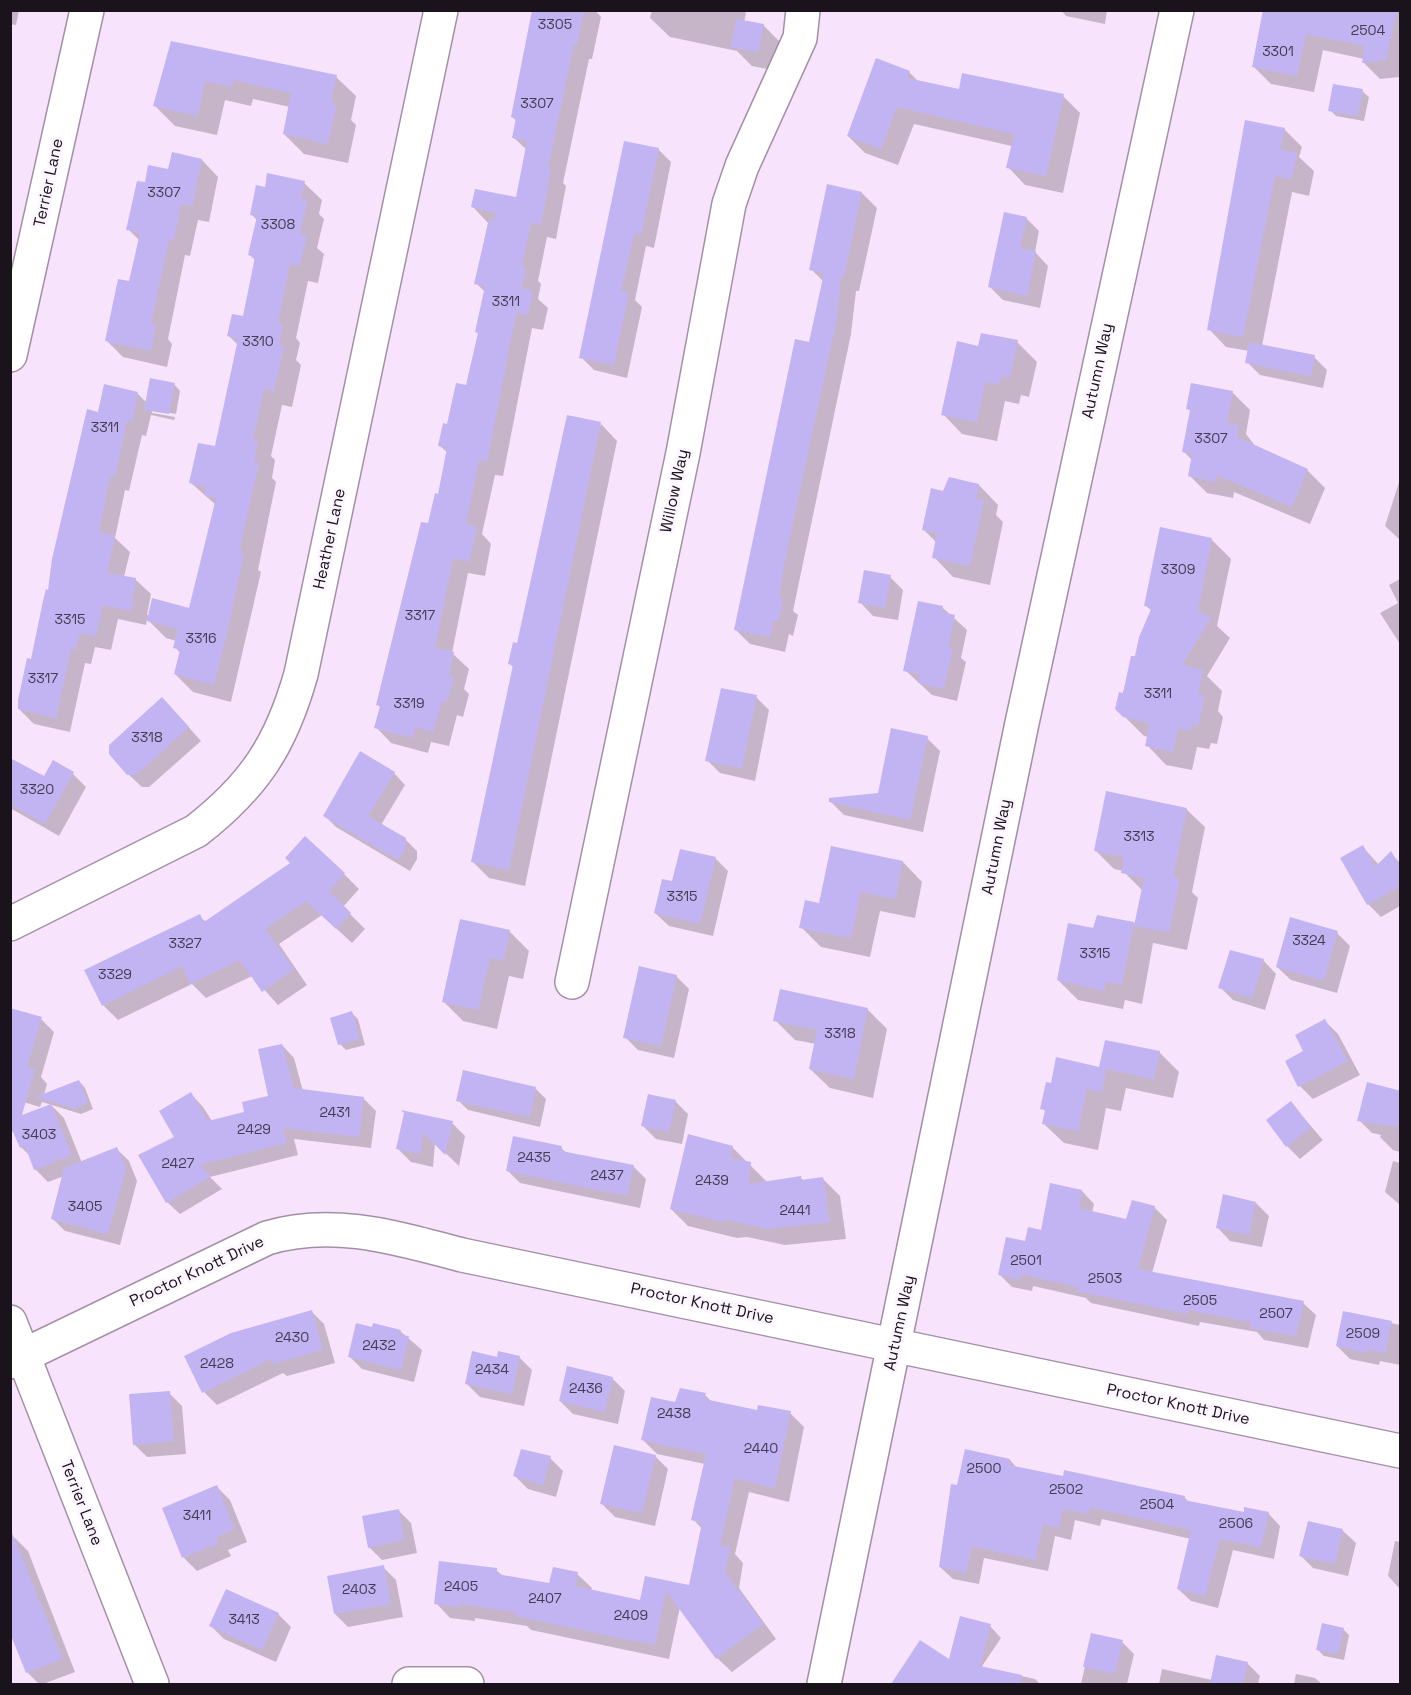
<!DOCTYPE html>
<html>
<head>
<meta charset="utf-8">
<style>
	body { margin:0 }
	#map { position:relative; width:1411px; height:1695px; overflow:hidden; background:#f8e3fc; font-family:"Space Grotesk",sans-serif }
	canvas { display:block }
	.frame { position:absolute; inset:0; border:12px solid #1a131c; pointer-events:none }
</style>
</head>
<body>
<div id="map">
<canvas width="1411" height="1695"></canvas>
<div class="frame"></div>
</div>
<script>
const ctx = document.querySelector('canvas').getContext('2d');
ctx.lineJoin = 'round';
function paint(path, color) { ctx.fillStyle = color; ctx.fill(path, 'evenodd'); }
function trace(path, color, width, dash) { ctx.strokeStyle = color; ctx.lineWidth = width; ctx.lineCap = dash ? 'butt' : 'round'; ctx.setLineDash(dash || []); ctx.stroke(path); }
function drawText(font, color, halo, rows, align = 'center') {
  ctx.font = font + ' "Space Grotesk",sans-serif'; ctx.lineWidth = 6; ctx.setLineDash([]); ctx.textBaseline = 'middle'; ctx.strokeStyle = halo; ctx.fillStyle = color; for (const [text, x, y, turn = 0] of rows) {
    ctx.save(); ctx.translate(x, y); ctx.rotate((+turn || 0) * Math.PI / 180); ctx.textAlign = isNaN(turn) ? turn : align; if (halo) ctx.strokeText(text, 0, 0); ctx.fillText(text, 0, 0); ctx.restore();
  }
}
const shadow = new Path2D(`
	M10 10H19L16 25 10 24Z
	M534 10H595L601 17 592 59H589L563 183 566 186 556 239 547 237 538 281 541 284 538 299 548 308 543 330 532 328 503 476 495 475 482 534 491 544 485 576 468 573 452 653 469 669 464 689 469 694 463 717 457 715 449 746 431 742 428 753 391 743 376 727 381 708 378 705 439 495 448 453 440 446 467 387 479 334 485 292 476 283 488 223 473 207 517 199 527 150 513 137 517 121 512 117Z
	M652 10H744L746 13 744 22 763 25 783 45 777 71 752 66 737 51 670 37 650 18Z
	M1061 10H1107L1105 24 1066 16Z
	M1265 10H1400V77L1380 79 1363 62 1364 59 1323 50 1314 92 1271 84 1253 66Z
	M172 43 336 77 356 96 351 120 356 125 348 163 304 154 284 134 290 107 253 99 251 106 225 100 217 135 175 126 155 106Z
	M909 72 919 82 960 91 1063 96 1080 113 1063 193 1025 185 1008 167 1012 146 914 124 898 165 865 153 848 136Z
	M1362 91 1369 97 1364 121 1336 116 1330 110Z
	M1284 129 1302 147 1299 157 1314 171 1309 196 1292 192 1262 346 1314 357 1327 370 1323 388 1260 375 1247 362 1249 351 1226 347 1209 329Z
	M658 149 671 162 654 248 646 246 635 300 642 307 627 378 594 370 581 357Z
	M202 160 218 177 209 222 198 220 190 256 185 255 168 339 172 344 167 367 123 357 107 341 130 283 140 241 128 229 169 171Z
	M304 183 322 200 319 214 324 219 317 248 324 254 318 283 308 281 296 338 300 343 296 360 301 365 292 407 282 405 271 456 275 460 272 478 276 482 258 570 261 572 231 702 193 692 175 674 181 654 175 647 176 641 166 638 147 619 146 625 118 619 111 650 95 647 91 664 85 663 70 732 34 724 19 709 105 386 138 394 147 403 174 384 180 391 176 414 152 410V413L175 417 174 420 151 415 146 436 142 435 129 491 125 490 115 538 130 552 124 577 136 580 151 594 147 615 191 610 216 505 191 483 216 448 238 345 229 336 244 318 256 261 250 255 257 220 251 214 266 188Z
	M862 193 877 208 859 291H856L851 334 793 611 798 615 793 636 789 634 785 652 750 644 735 629 810 344 824 282 811 269Z
	M1026 218 1039 231 1035 252 1048 266 1040 308 1003 300 990 287Z
	M1017 342 1037 362 1029 397 1021 395 1019 404 1005 401 997 441 962 434 943 414 979 348Z
	M1233 393 1250 410 1246 434 1256 447 1307 470 1325 488 1310 524 1234 492 1233 498 1207 493 1189 475 1192 460 1184 452 1192 412 1188 408Z
	M601 424 617 441 525 886 489 878 472 861 514 668 510 664Z
	M1400 479V540L1385 526Z
	M979 485 998 505 996 515 1003 522 990 585 953 577 934 557 937 543 924 530 944 493Z
	M1211 539 1231 559 1217 626 1230 638 1207 676 1222 691 1218 711 1223 717 1217 744 1211 743 1209 749 1197 747 1192 770 1166 765 1147 745 1149 737 1144 736 1117 709 1152 611 1145 605Z
	M890 577 903 590 898 620 873 616 860 602Z
	M1400 579V644L1380 613 1398 603 1389 585Z
	M943 608 967 630 961 658 966 662 957 701 932 695 905 670Z
	M756 697 769 710 755 781 720 773 707 760Z
	M175 712 201 741 149 787H142L128 774Z
	M927 738 940 751 923 832 844 815 830 801 879 794Z
	M10 769 45 778 73 774 86 787 59 836 10 808Z
	M394 773 405 785 381 825 405 839 417 851V859L410 871 336 827 325 816Z
	M1186 809 1205 827 1192 892 1198 898 1187 950 1153 943 1142 1004 1125 1000 1123 1009 1078 1000 1058 980 1094 930 1134 923 1136 925 1143 891 1123 871 1114 869 1095 850Z
	M1363 847 1379 865 1391 853 1400 863V906L1381 917 1368 904Z
	M715 858 728 871 713 936 669 926 655 913 674 882Z
	M903 862 922 882 915 918 880 911 870 957 821 947 801 927 820 905Z
	M344 874 359 889 343 907 365 929 352 943 322 915 279 944 307 985 278 1005 252 976 206 998 192 984 118 1020 103 1005 199 916 206 922Z
	M509 931 529 951 523 979 509 976 497 1029 463 1021 444 1002Z
	M1337 933 1350 946 1337 993 1291 980 1277 967Z
	M1263 960 1276 974 1265 1010 1233 1000 1220 987Z
	M676 976 689 989 674 1058 638 1050 625 1037Z
	M867 1009 887 1029 873 1098 830 1088 810 1069 816 1044 795 1040 775 1020Z
	M352 1013 358 1019 365 1045 346 1050 340 1044Z
	M41 1019 54 1032 41 1077 47 1084 44 1095 79 1081 85 1088 93 1109 81 1114 42 1102 40 1107 10 1098Z
	M1325 1021 1338 1034 1360 1075 1313 1099 1300 1086 1287 1061 1305 1052Z
	M282 1045 294 1058 303 1091 363 1098 376 1111 371 1148 294 1139 298 1155 210 1177 222 1189 180 1214 167 1202 176 1138 191 1094 203 1107 212 1121 246 1113 270 1097Z
	M1159 1052 1179 1072 1173 1098 1126 1088 1121 1111 1106 1108 1098 1150 1064 1143 1044 1124 1046 1112 1042 1108 1052 1084Z
	M536 1089 546 1099 540 1127 468 1110 458 1100Z
	M1400 1092V1152L1393 1150 1380 1137 1381 1135 1372 1133 1359 1120Z
	M675 1101 688 1114 682 1144 656 1139 643 1126Z
	M1291 1103 1323 1140 1300 1159 1287 1146Z
	M51 1105 64 1118 82 1163 117 1149 129 1161 137 1181 120 1245 65 1231 52 1218 64 1176 48 1182 35 1169 30 1156 21 1147Z
	M406 1113 452 1123 465 1136 459 1166 435 1143 433 1167 411 1162 398 1149Z
	M732 1147 767 1182 800 1177 804 1181 823 1179 840 1196 846 1239 785 1245 747 1237 737 1238 688 1226 671 1209Z
	M561 1148 567 1153 633 1166 646 1179 640 1208 520 1183 507 1170Z
	M1393 1161 1400 1163V1205L1385 1192Z
	M1082 1191 1094 1204 1092 1213 1127 1221 1154 1207 1167 1220 1152 1273 1303 1303 1316 1315 1308 1348 1264 1340 1257 1332 1200 1322 1199 1326 1091 1303 1086 1298 1033 1286 1032 1291 1012 1287 1000 1275 1026 1243 1043 1232Z
	M1256 1203 1269 1216 1262 1247 1230 1241 1217 1227Z
	M311 1311 324 1324 335 1363 287 1376 283 1373 217 1405 204 1392Z
	M1344 1313 1400 1325V1365L1380 1361 1379 1365 1350 1359 1337 1346Z
	M373 1329 400 1331 422 1350 414 1382 362 1369 349 1356Z
	M519 1357 532 1370 524 1406 480 1397 467 1384 498 1359Z
	M612 1378 625 1391 618 1424 573 1414 560 1401Z
	M169 1393 182 1406 186 1454 147 1457 134 1444Z
	M705 1395 713 1403 759 1412 790 1413 804 1427 789 1502 749 1492 735 1554 743 1563 739 1588 776 1639 732 1672 717 1658 680 1607 669 1659 531 1630 527 1626 475 1618V1621L450 1618 436 1603 496 1570 503 1576 550 1585 577 1574 592 1588 591 1591 641 1602 646 1578 690 1587 702 1529 693 1519 705 1464 657 1454 642 1439 676 1404Z
	M655 1456 668 1469 655 1526 615 1517 602 1504Z
	M550 1458 563 1471 556 1497 528 1489 515 1476Z
	M1010 1460 1017 1468 1064 1478 1184 1497 1190 1503 1245 1514 1268 1513 1280 1526 1274 1559 1233 1550 1218 1608 1191 1601 1178 1589 1191 1539 1102 1519 1100 1526 1075 1520 1071 1540 1055 1536 1048 1571 984 1558 979 1584 953 1579 940 1567 958 1487Z
	M217 1487 230 1500 247 1542 228 1550 231 1556 197 1571 184 1558 164 1509Z
	M398 1510 411 1523 417 1553 382 1560 369 1547Z
	M1342 1530 1356 1543 1348 1576 1313 1568 1300 1555Z
	M15 1538 28 1551 75 1672 43 1684H39L27 1672 10 1540Z
	M1395 1541 1400 1542V1589L1388 1576Z
	M383 1567 396 1580 403 1617 348 1627 335 1614Z
	M278 1614 291 1627 276 1662 224 1639 211 1626Z
	M989 1625 1001 1638 970 1684H899L895 1680 950 1661Z
	M1343 1629 1349 1635 1344 1660 1324 1656 1318 1650Z
	M1092 1635 1122 1642 1134 1654 1127 1684H1081Z
	M1247 1663 1260 1676 1258 1684H1159L1162 1669 1212 1680Z
	M989 1669 1035 1679 1040 1684H986Z
	M1296 1674 1315 1678 1322 1684H1294Z`);
const building = new Path2D(`
	M532 10H584L577 45 574 44 548 168 551 169 541 225 531 222 522 266 526 267 522 288 533 291 528 315 516 313 487 462 479 460 466 524 477 527 469 562 453 558 435 648 454 652 449 675 454 677 447 702 442 701 433 732 416 727 412 738 374 728 380 706 376 705 421 522 428 523 435 493 438 494 447 448 438 446 443 423 447 424 456 383 466 385 478 333 475 332 485 286 474 284 489 219 494 220 496 213 471 207 475 189 516 197 527 141 512 138 516 118 511 117Z
	M1263 10H1397L1386 60 1362 63 1365 46 1306 34 1297 76 1252 67Z
	M737 19 764 24 758 52 730 47Z
	M171 41 337 75 331 102 337 104 328 144 283 134 291 93 233 80 232 87 205 81 198 116 153 106Z
	M876 58 910 71 907 78 959 89 962 73 1064 94 1046 176 1006 168 1014 134 897 107 881 149 847 136Z
	M1333 84 1363 89 1358 116 1328 111Z
	M1245 120 1285 128 1280 149 1297 153 1292 179 1275 176 1243 337 1207 330Z
	M624 141 659 148 641 235 634 234 621 291 629 292 614 365 579 358Z
	M172 152 202 159 192 206 181 204 174 240 169 239 151 324 156 325 151 351 105 341 118 279 129 281 140 233 126 230 137 181 145 182 148 165 168 169Z
	M267 173 305 181 301 198 307 200 300 234 307 235 300 266 290 264 278 322 283 324 279 344 284 346 274 391 264 388 253 440 258 441 254 462 259 463 242 538 240 553H244L228 629 214 685 174 674 180 650 173 648 178 629 147 621 152 598 189 608 216 498 204 495 206 487 189 483 198 443 215 446 238 339 227 336 232 314 243 316 255 257 248 255 257 216 250 215 256 185 265 187Z
	M827 184 862 192 844 277H841L837 318 785 560 779 598 783 599 778 622 774 620 770 637 734 630 795 339 809 342 824 273 809 270Z
	M1004 212 1027 217 1020 248 1036 251 1027 296 988 287Z
	M981 333 1018 340 1010 378 1001 376 999 385 985 382 977 422 941 415 957 341 978 346Z
	M1249 342 1315 355 1311 376 1245 363Z
	M150 378 175 383 169 414 144 410Z
	M1191 383 1233 391 1227 423 1239 426 1237 437 1308 469 1292 507 1217 475 1216 482 1188 476 1192 454 1182 452 1190 410 1186 409Z
	M104 384 138 392 132 422 127 421 115 477 110 476 99 532 115 536 107 573 136 578 131 611 103 605 96 636 80 633 76 650 71 649 56 718 18 709V700L27 658 31 659 43 601 46 589 48 590 52 559 87 409 98 412Z
	M567 415 601 422 509 870 471 862 513 665 508 664 513 642 517 643Z
	M949 477 979 484 976 499 984 500 970 566 932 558 937 533 922 530 931 488 943 491Z
	M1160 527 1212 538 1198 610 1211 618 1182 665 1203 670 1198 694 1205 696 1198 726 1192 724 1190 731 1178 728 1173 752 1145 746 1150 723 1123 717 1115 709 1119 692 1123 693 1131 656H1135L1139 637 1152 607 1144 606Z
	M864 570 891 575 885 608 858 603Z
	M918 601 943 606 942 612 955 615 948 647H953L944 689 918 683 920 674 903 671Z
	M721 688 757 695 742 768 705 761Z
	M162 697 189 727 136 775H127L109 754V745Z
	M891 728 928 736 910 820 829 802V798L878 793Z
	M360 751 395 772 368 816 406 838V847L398 860 323 816Z
	M10 758 44 776 53 760 74 772 45 824 10 804Z
	M1106 791 1187 808 1173 877 1180 879 1169 932 1134 926 1144 878 1121 873 1124 857 1094 851Z
	M305 836 345 873 329 891 351 913 336 929 306 901 265 929 294 969 262 992 240 960 190 984 182 966 102 1006 84 970 200 914 204 922 290 863 285 858Z
	M1363 845 1375 867 1391 851 1401 868V886L1367 905 1340 858Z
	M831 846 903 861 895 899 861 892 851 938 799 928 805 900 819 903Z
	M680 849 716 857 700 924 654 913 662 879 672 881Z
	M1097 915 1134 922 1122 985 1106 981 1104 991 1057 980 1068 923 1093 928Z
	M1290 917 1338 931 1324 981 1276 967Z
	M460 919 510 930 504 960 490 958 478 1010 442 1002Z
	M1230 950 1264 959 1252 998 1218 988Z
	M639 966 677 975 661 1046 623 1038Z
	M780 989 868 1008 854 1079 809 1069 817 1030 773 1021Z
	M10 1008 42 1017 27 1067 35 1069 22 1115 51 1104 72 1155 34 1170 25 1146 20 1148 13 1132 10 1131Z
	M352 1011 360 1039 338 1045 330 1018Z
	M1325 1019 1348 1061 1298 1087 1285 1061 1303 1051 1295 1035Z
	M1105 1040 1160 1051 1154 1079 1106 1069 1102 1092 1087 1089 1078 1131 1042 1124 1045 1110 1040 1109 1046 1082 1051 1083 1056 1057 1099 1067Z
	M282 1044 294 1088 364 1097 359 1137 283 1128 287 1143 199 1165 211 1176 166 1203 138 1155 174 1137 159 1111 191 1092 208 1121 244 1112 242 1102 268 1096 258 1049Z
	M463 1070 536 1087 530 1117 456 1101Z
	M79 1080 88 1103 74 1108 35 1097Z
	M1367 1082 1401 1091V1127L1357 1121Z
	M648 1094 676 1100 669 1132 641 1126Z
	M1291 1101 1311 1127 1286 1147 1266 1120Z
	M401 1110 453 1121 445 1155 423 1132 420 1154 396 1149 404 1113Z
	M688 1134 733 1146 730 1158 751 1162 749 1184 801 1176V1180L823 1177 830 1222 767 1229 729 1220 719 1221 670 1209Z
	M513 1136 562 1146 561 1151 634 1165 627 1196 506 1171Z
	M117 1147 126 1168 108 1234 51 1219 64 1168Z
	M1050 1183 1082 1190 1079 1208 1126 1219 1132 1200 1155 1206 1138 1269 1304 1301 1296 1336 1250 1328 1251 1322 1188 1310 1187 1314 1077 1291 1078 1287 1021 1274 1020 1280 998 1275 1006 1237 1025 1241 1028 1227 1041 1230Z
	M1223 1194 1256 1202 1249 1235 1216 1228Z
	M312 1310 323 1350 272 1364 271 1359 202 1393 184 1356 231 1333Z
	M1343 1311 1392 1321 1385 1353 1367 1349 1366 1353 1336 1346Z
	M356 1323 372 1327 373 1323 401 1330 399 1335 409 1336 401 1370 348 1357Z
	M472 1351 497 1357 498 1351 520 1356 512 1394 465 1384Z
	M567 1366 613 1377 605 1412 559 1401Z
	M680 1388 706 1393 704 1399 757 1410 758 1405 791 1411 775 1488 735 1478 720 1545 730 1547 725 1572 763 1624 716 1659 666 1591 655 1645 515 1616V1612L461 1604V1607L434 1604 439 1561 497 1568V1574L549 1583 553 1567 578 1572 575 1586 640 1600 645 1576 689 1585 702 1523 691 1520 706 1454 641 1440 651 1397 675 1402Z
	M170 1391 174 1441 133 1445 129 1394Z
	M614 1445 656 1455 642 1513 600 1504Z
	M521 1449 551 1456 543 1485 513 1476Z
	M965 1449 1010 1459 1009 1465 1063 1476 1064 1470 1185 1496 1184 1500 1244 1512V1507L1269 1512 1261 1547 1220 1539 1205 1596 1177 1589 1191 1530 1090 1507 1088 1514 1063 1509 1059 1528 1043 1524 1035 1560 972 1546 966 1573 939 1567 951 1484 957 1485Z
	M217 1485 235 1529 216 1537 219 1543 182 1558 162 1508Z
	M399 1509 404 1540 368 1548 362 1516Z
	M1308 1521 1343 1529 1335 1564 1299 1556Z
	M10 1528 63 1659 26 1673 10 1633Z
	M384 1565 391 1604 334 1614 327 1576Z
	M226 1589 279 1613 262 1650 209 1626Z
	M960 1616 991 1624 980 1666 1022 1675 1021 1684H891L920 1640 949 1659Z
	M1322 1623 1344 1628 1338 1654 1316 1650Z
	M1091 1633 1123 1640 1115 1674 1083 1667Z
	M1216 1655 1248 1662 1243 1684H1210Z`);
const street = new Path2D(`
	M10 355 87 10
	M10 924 196 831C254 786 281 745 301 674L441 10
	M572 982 683 453 729 204 742 166 800 38 803 10
	M10 1322 152 1684
	M10 1362 267 1238C333 1218 397 1238 462 1255L1400 1451
	M409 1684H467
	M824 1684 1022 723 1177 10`);
const numberNames = [
	["3305",555,25],
	["2504",1368,31],
	["3301",1278,52],
	["3307",537,104],
	["3307",164,193],
	["3308",278,225],
	["3311",506,302],
	["3310",258,342],
	["3311",105,428],
	["3307",1211,439],
	["3309",1178,570],
	["3317",420,616],
	["3315",70,620],
	["3316",201,639],
	["3317",43,679],
	["3311",1158,694],
	["3319",409,704],
	["3318",147,738],
	["3320",37,790],
	["3313",1139,837],
	["3315",682,897],
	["3324",1309,941],
	["3327",185,944],
	["3315",1095,954],
	["3329",115,975],
	["3318",840,1034],
	["2431",335,1113],
	["2429",254,1130],
	["3403",39,1135],
	["2435",534,1158],
	["2427",178,1164],
	["2437",607,1176],
	["2439",712,1181],
	["3405",85,1207],
	["2441",795,1211],
	["2501",1026,1261],
	["2503",1105,1279],
	["2505",1200,1301],
	["2507",1276,1314],
	["2509",1363,1334],
	["2430",292,1338],
	["2432",379,1346],
	["2428",217,1364],
	["2434",492,1370],
	["2436",586,1389],
	["2438",674,1414],
	["2440",761,1449],
	["2500",984,1469],
	["2502",1066,1490],
	["2504",1157,1505],
	["3411",197,1516],
	["2506",1236,1524],
	["2405",461,1587],
	["2403",359,1590],
	["2407",545,1599],
	["2409",631,1616],
	["3413",244,1620]
];
const streetNames = [
	["Terrier Lane",49,183,-78],
	["Autumn Way",1098,371,-78],
	["Willow Way",675,491,-78],
	["Heather Lane",330,539,-78],
	["Autumn Way",997,847,-79],
	["Proctor Knott Drive",197,1272,-25],
	["Proctor Knott Drive",702,1304,12],
	["Autumn Way",900,1323,-78],
	["Proctor Knott Drive",1178,1405,12],
	["Terrier Lane",81,1503,69]
];
paint(shadow, '#0003');
paint(building, '#c2b3f2');
trace(street, '#a390a6', 36);
trace(street, '#fff', 33);
drawText('14px', '#443b52', null, numberNames);
drawText('16px', '#1a131c', '#fdf5ff', streetNames);
</script>
</body>
</html>
